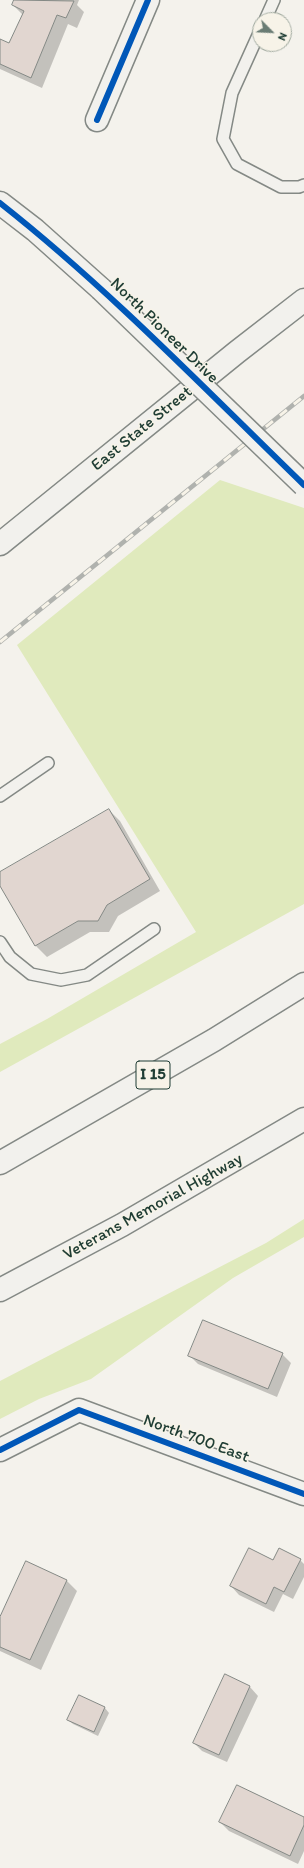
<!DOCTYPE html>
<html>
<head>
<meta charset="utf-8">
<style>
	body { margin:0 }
	#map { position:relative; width:304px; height:1868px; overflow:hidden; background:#f4f2ec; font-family:Itim,sans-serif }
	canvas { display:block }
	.north { position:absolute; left:252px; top:12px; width:40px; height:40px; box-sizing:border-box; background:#f7f3e8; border:1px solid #a1aaa0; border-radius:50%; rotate:114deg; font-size:11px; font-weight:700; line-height:16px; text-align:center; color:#1f3d34 }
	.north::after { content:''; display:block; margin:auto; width:14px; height:18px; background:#6a7c74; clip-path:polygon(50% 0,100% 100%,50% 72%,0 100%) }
</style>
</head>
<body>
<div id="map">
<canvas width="304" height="1868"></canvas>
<div class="north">N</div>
</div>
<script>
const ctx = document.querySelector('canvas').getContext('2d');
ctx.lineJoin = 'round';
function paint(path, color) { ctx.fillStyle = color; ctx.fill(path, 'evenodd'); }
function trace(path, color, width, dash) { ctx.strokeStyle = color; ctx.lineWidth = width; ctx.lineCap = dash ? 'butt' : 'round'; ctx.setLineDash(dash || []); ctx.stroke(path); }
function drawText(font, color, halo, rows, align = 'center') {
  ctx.font = font + ' Itim,sans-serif'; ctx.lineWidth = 3; ctx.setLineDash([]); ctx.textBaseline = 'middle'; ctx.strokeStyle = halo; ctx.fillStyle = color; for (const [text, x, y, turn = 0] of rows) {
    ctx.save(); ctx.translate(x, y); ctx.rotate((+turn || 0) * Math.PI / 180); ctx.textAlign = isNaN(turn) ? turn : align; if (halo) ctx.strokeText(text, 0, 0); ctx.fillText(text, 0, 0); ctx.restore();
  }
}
const green = new Path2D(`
	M220 480 304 508V904L0 1072V1044L47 1019 196 932 17 645Z
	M304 1219V1237L233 1278 91 1379 39 1399 0 1419V1381L266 1243Z`);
const shadow = new Path2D(`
	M15 0H79L77 5 84 12 77 28 68 24 42 88 0 69V40L10 44 23 15 13 5Z
	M109 810 120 821 160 891 118 916 109 932H90L47 957 36 946 0 884V873Z
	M282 1354 291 1363 277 1397 198 1364 189 1355Z
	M300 1560 304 1564V1577L293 1599 283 1594 274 1612 239 1595 231 1586 273 1562Z
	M26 1562 67 1581 77 1591 41 1670 0 1651V1619Z
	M225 1675 250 1687 258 1696 227 1762 202 1751 194 1743Z
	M79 1696 105 1708 109 1713 98 1736 73 1724 68 1720Z
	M304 1818V1851L298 1864 229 1831 220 1822Z`);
const building = new Path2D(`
	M14 0 74 1 66 18 57 15 31 78 0 64V39L9 43 24 11 12 5Z
	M109 809 150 879 107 905 98 921H78L35 946 0 886V872Z
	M203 1320 283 1353 268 1389 188 1356Z
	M249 1548 273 1560 279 1548 301 1559 284 1592 274 1587 266 1604 230 1586Z
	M26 1561 67 1580 30 1660 0 1647V1617Z
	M225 1674 250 1686 219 1755 193 1743Z
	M79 1695 105 1707 94 1732 67 1720Z
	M237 1785 304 1817V1825L290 1856 219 1822Z`);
const lane = new Path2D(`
	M265 20 274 0
	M260 31 232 93 223 139 237 164 281 187H299L304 185
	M0 796 48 763
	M0 942 10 957 31 974 61 980 87 975 154 929`);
const street = new Path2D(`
	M97 120 148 0
	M0 1450 79 1410 304 1494`);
const secondary = new Path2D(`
	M0 203 35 230 101 289
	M0 544 237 352 304 300`);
const highway = new Path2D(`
	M0 1163 214 1040 304 984
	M0 1290 122 1225 304 1119`);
const rail = new Path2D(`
	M0 642 304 396`);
const secondaryBridge = new Path2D(`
	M101 289 304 485`);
const cycleway = new Path2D(`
	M97 120 148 0
	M0 203C108 288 205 389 304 485
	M0 1450 79 1410 304 1494`);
const shields = [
	[153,1075,34]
];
const shieldNames = [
	["I 15",153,1075]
];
const streetNames = [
	["North Pioneer Drive",164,331,44],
	["East State Street",142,429,-39],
	["Veterans Memorial Highway",153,1207,-29],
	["North 700 East",196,1439,20]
];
paint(green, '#e0eabd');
paint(shadow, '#0003');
paint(building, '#e1d6d0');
trace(building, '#848985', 1);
trace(lane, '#848985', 14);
trace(street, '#848985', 25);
trace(secondary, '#848985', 25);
trace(highway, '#848985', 25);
trace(lane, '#f2f1ed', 11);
trace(street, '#f2f1ed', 22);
trace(secondary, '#f2f1ed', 22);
trace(highway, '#f2f1ed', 22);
trace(rail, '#b0b2ae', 4.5);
trace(rail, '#f7f3e8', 3, [9]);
trace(secondaryBridge, '#848985', 25, []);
trace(secondaryBridge, '#f2f1ed', 22);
trace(cycleway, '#0057b8', 6);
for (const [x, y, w] of shields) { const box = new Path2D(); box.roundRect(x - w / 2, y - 14, w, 28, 3); ctx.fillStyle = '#f7f3e8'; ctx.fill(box); trace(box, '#1f3d34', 1); }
drawText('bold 16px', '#1f3d34', null, shieldNames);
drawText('17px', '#1f3d34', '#f7f3e8', streetNames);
</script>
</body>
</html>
